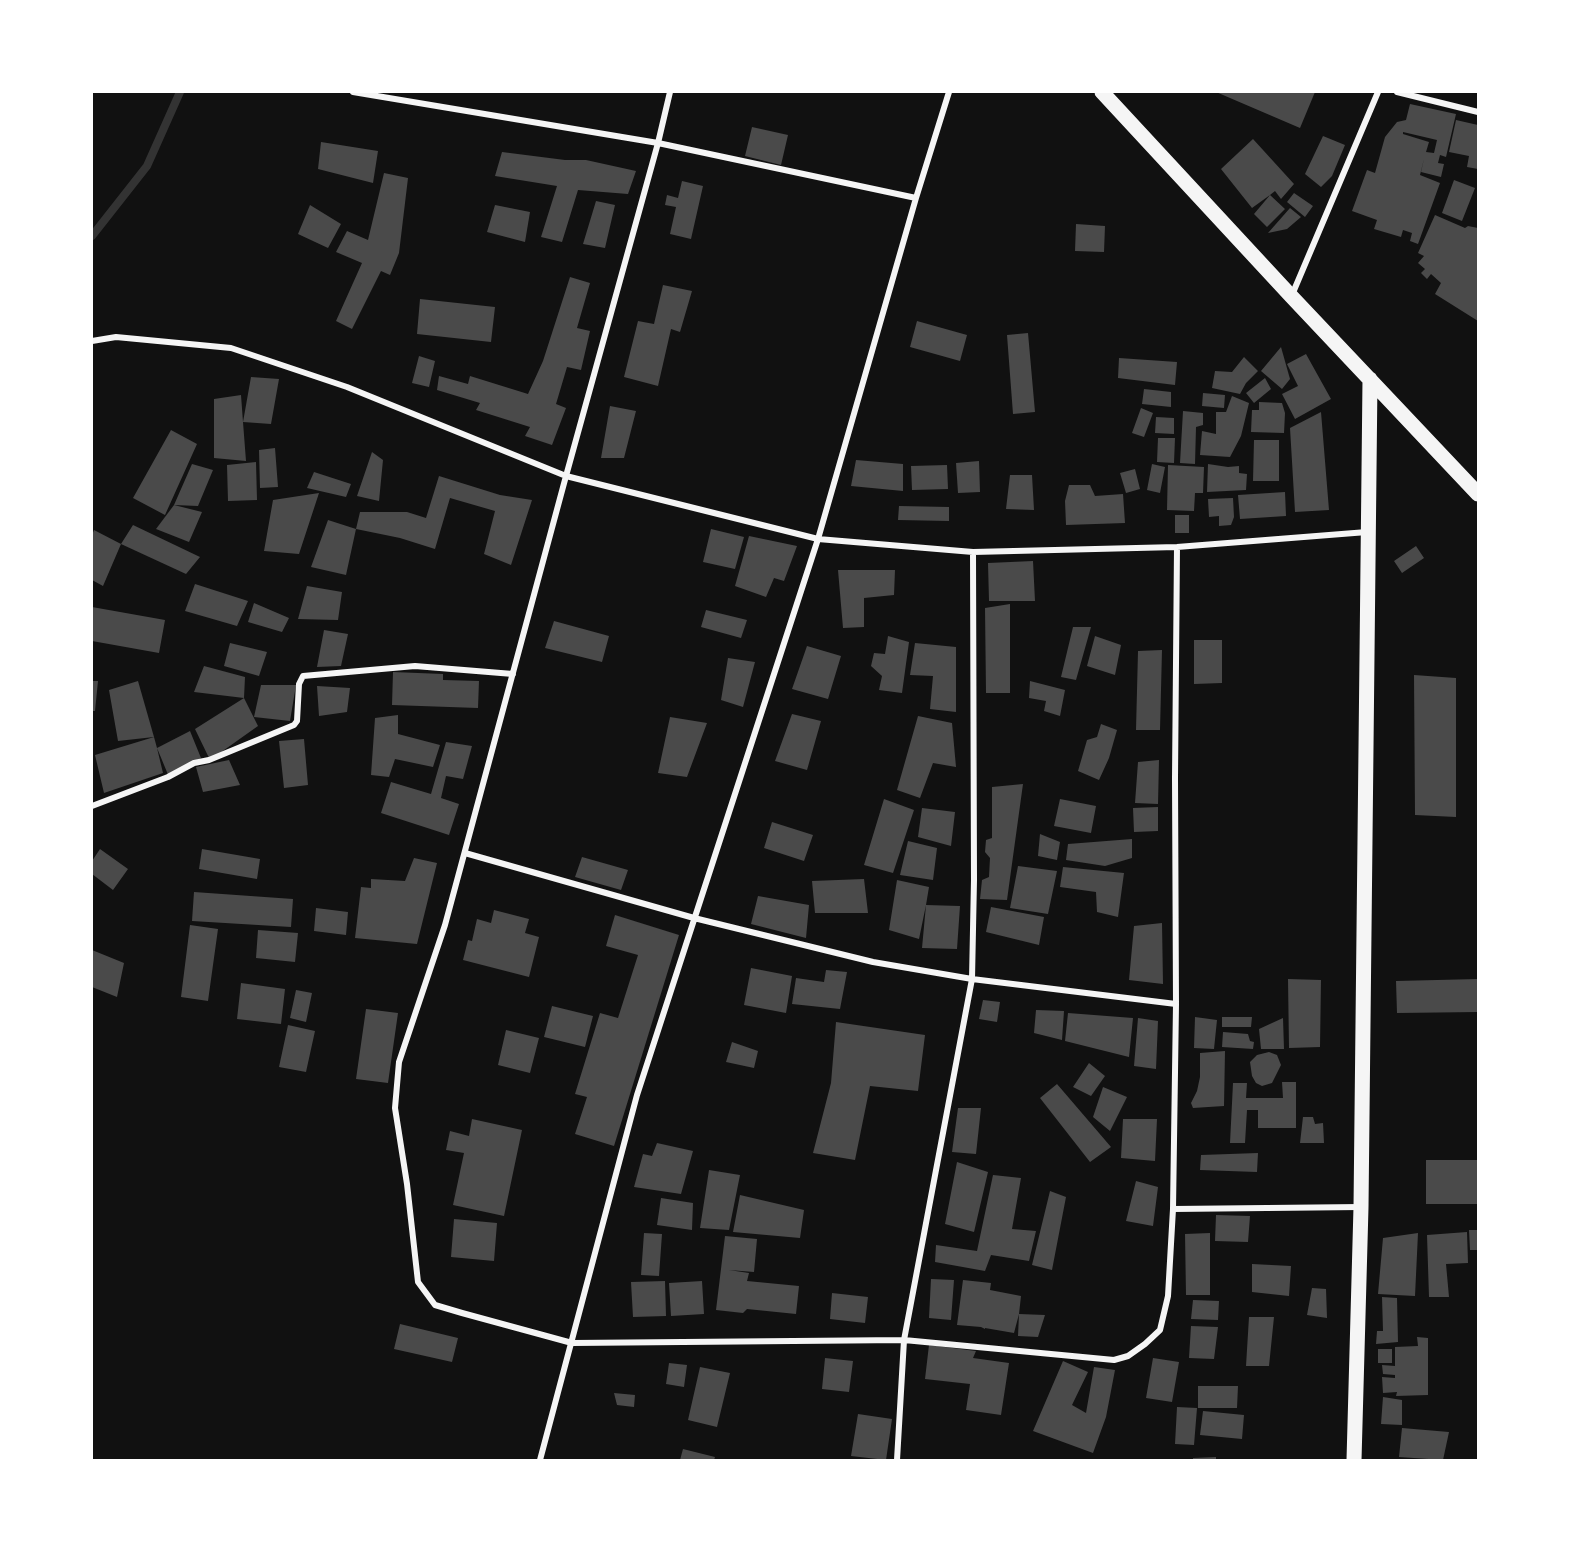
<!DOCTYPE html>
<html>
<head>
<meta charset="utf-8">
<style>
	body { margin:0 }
	#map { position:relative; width:1570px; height:1552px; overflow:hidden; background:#111; font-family:"PT Sans",sans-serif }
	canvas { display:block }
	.frame { position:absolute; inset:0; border:93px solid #fff; pointer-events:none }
</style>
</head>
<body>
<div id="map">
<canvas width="1570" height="1552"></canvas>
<div class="frame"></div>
</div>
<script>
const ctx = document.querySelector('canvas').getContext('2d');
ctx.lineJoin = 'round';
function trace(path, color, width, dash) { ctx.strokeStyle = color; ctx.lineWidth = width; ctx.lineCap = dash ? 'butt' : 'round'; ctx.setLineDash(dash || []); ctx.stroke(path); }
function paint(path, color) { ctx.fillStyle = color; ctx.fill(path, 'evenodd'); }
const stream = new Path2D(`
	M92 236 147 166 180 92`);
const building = new Path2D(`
	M1216 92H1315L1300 128Z
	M1410 104 1456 114 1446 157 1440 155 1438 163 1444 164 1441 177 1421 172 1424 159 1420 175 1440 183 1418 244 1410 241 1412 233 1403 230 1401 237 1374 229 1377 220 1352 211 1367 170 1375 173 1385 137 1397 122 1406 120ZM1403 132 1437 140 1434 153 1426 152 1429 142 1403 134Z
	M1456 120 1478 125V169L1467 167 1469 156 1449 152Z
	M752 127 788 135 781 165 745 156Z
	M1323 136 1345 145 1332 176 1321 187 1305 174Z
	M1253 139 1294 184 1281 199 1275 191 1270 195 1285 209 1267 227 1254 214 1270 195 1252 208 1221 169Z
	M321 142 378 151 373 183 318 169Z
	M502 152 565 160H586L636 171 628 194 578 190 562 242 541 237 557 186 495 176Z
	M384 173 408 178 399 253 390 275 381 271 352 329 336 321 362 263 336 252 347 231 368 240Z
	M1454 180 1475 188 1462 221 1442 213Z
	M682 181 703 186 691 239 670 234 676 207 665 205 667 195 678 198Z
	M1294 193 1313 206 1305 217 1287 202Z
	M596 201 615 205 605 248 583 244Z
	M310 205 341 224 328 248 298 234Z
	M495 205 530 212 525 242 487 232Z
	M1290 208 1301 217 1287 229 1268 233Z
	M1435 215 1465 228 1468 226 1478 228V321L1435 294 1441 283 1431 274 1427 279 1421 273 1425 269 1418 263 1424 256 1418 253Z
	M1076 224 1105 226 1104 252 1075 251Z
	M570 277 590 283 577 328 590 331 581 370 567 367 556 404 566 408 552 445 525 436 530 427 476 410 480 403 437 390 439 376 468 384 470 376 528 394 543 361Z
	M663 285 692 291 680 332 671 329 658 386 624 377 638 321 654 324Z
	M420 299 495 307 491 342 417 334Z
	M917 321 967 335 960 361 910 347Z
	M1028 333 1035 412 1013 414 1007 335Z
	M1281 347 1290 379 1282 389 1261 371Z
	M1306 354 1331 399 1295 419 1282 394 1298 386 1287 364Z
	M419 356 435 361 429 387 412 383Z
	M1244 357 1258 371 1246 383 1240 394 1212 388 1215 371 1232 372Z
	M1119 358 1177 362 1175 385 1118 378Z
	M251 377 279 379 271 424 243 422 246 461 214 458V399L241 395 243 422Z
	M1265 378 1271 389 1254 403 1246 393Z
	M1144 389 1171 392V407L1142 404Z
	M1203 393 1225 395 1224 408 1202 406Z
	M1232 396 1249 403 1241 436 1230 457 1200 455 1202 431 1216 434V412H1226Z
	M1259 402 1282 403 1285 413 1284 433 1251 432 1252 410H1259Z
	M610 406 636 411 624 458H601Z
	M1141 408 1153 413 1144 437 1132 433Z
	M1183 411 1203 413V425L1196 427 1195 464 1180 463Z
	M1321 412 1329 510 1295 512 1290 428Z
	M1156 417 1174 418V434L1155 433Z
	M171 430 197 444 165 515 133 498Z
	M1158 438H1175L1174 463 1157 462Z
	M1254 440H1279V481H1253Z
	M275 448 278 487 260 488 259 450Z
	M372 452 383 460 379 501 357 496Z
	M856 460 903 464V491L851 486Z
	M979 461 980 492 958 493 956 463Z
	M256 462 257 500 228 501 227 465Z
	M192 464 213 470 198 506 174 505Z
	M1152 464 1165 467 1160 493 1147 490Z
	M1208 464 1228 467 1239 466V473L1247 474 1246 490 1207 492Z
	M947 465 948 489 912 490 911 466Z
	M1168 465 1204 467 1203 493H1195L1194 511 1167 510Z
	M1135 469 1140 489 1126 493 1120 473Z
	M314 472 351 484 346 497 307 488Z
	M1010 475H1032L1034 510 1006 509Z
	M439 476 500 495 532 500 511 565 484 554 495 511 450 498 435 549 400 538 356 529 346 575 311 567 328 520 356 529 360 512H407L426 518Z
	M1069 485H1090L1095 496 1123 494 1125 523 1066 525 1065 501Z
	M1285 492 1286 516 1240 519 1238 495Z
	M319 493 299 554 264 551 273 500Z
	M1233 498 1234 517 1231 525 1219 526V516L1209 517 1208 499Z
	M174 505 202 512 189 542 156 529Z
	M899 506 949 507V521L898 520Z
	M1175 515H1189V533H1175Z
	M133 525 200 557 186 574 121 544Z
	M711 529 744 537 735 569 703 562Z
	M94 530 121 544 103 586 92 580V535Z
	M749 536 797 546 784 581 774 578 766 597 735 586Z
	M1416 546 1424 558 1402 573 1394 561Z
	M1033 561 1035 601H989L988 563Z
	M838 570H895L894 595 864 598V627L843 628Z
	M195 584 248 601 237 626 185 611Z
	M307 586 342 592 338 620 298 619Z
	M254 603 289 618 282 632 248 622Z
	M1010 604V693H986L985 608Z
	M92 607 165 620 159 653 92 641Z
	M706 610 747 620 741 638 701 627Z
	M554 621 609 636 602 662 545 648Z
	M1073 627H1091L1076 680 1061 677Z
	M324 630 348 634 341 666 317 667Z
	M888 636 909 642 902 693 879 690 882 676 871 666 874 653 885 654Z
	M1095 636 1121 645 1115 675 1087 666Z
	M1194 640H1222V683L1194 684Z
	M230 643 267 652 259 676 224 666Z
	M915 643 956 647V712L930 709 933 676 910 675Z
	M807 646 841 656 828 699 792 689Z
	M1162 650 1160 730H1136L1138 651Z
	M728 658 755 662 743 707 721 700Z
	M204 666 245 677 244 698 258 726 210 760 195 729 244 698 194 692Z
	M393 672 443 674V680L479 681 478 708 392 705Z
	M1414 675 1456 678V817L1415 815Z
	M92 681H98L95 711H92Z
	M138 681 154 737 157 748 190 731 201 758 169 777 157 748 163 773 104 793 95 755 154 737 118 741 109 690Z
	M1030 681 1065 690 1060 716 1044 711 1046 701 1029 698Z
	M261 685H296L290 721 254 717Z
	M317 686 350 688 347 712 319 716Z
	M792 714 821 721 807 770 775 761Z
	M398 715V734L440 745 433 767 395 759 389 777 371 775 375 718Z
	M918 716 952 723 956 767 933 763 920 798 897 790Z
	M670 717 707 723 687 777 658 773Z
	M1101 724 1117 730 1109 758 1099 780 1078 771 1087 740 1097 737Z
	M304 739 308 785 284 788 279 741Z
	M446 742 472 746 463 779 446 776 441 798 459 804 449 835 381 813 391 782 431 794Z
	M229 760 240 785 203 792 196 767Z
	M1159 760 1158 804 1135 803 1138 762Z
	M1023 784 1007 900 980 899 982 880 989 877 990 858 985 852 986 840 992 838V787Z
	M884 799 914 810 893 873 864 865Z
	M1060 799 1096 806 1091 833 1054 826Z
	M1158 807V831L1134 832 1133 808Z
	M922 808 955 812 951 846 918 837Z
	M772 822 813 835 804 861 764 848Z
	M1040 834 1060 842 1057 860 1038 856Z
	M1132 839V858L1105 866 1066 860 1068 844Z
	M908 841 937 848 933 880 900 875Z
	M100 849 128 869 113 890 92 874V861Z
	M202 849 260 859 257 879 199 869Z
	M582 857 628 870 621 890 575 877Z
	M414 858 437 863 417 944 355 938 361 887 371 888V879L405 881Z
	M1018 866 1057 871 1048 914 1010 908Z
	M1063 867 1124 873 1118 917 1097 912 1096 892 1060 887Z
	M864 879 868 913H815L812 881Z
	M897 880 929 887 926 905 960 906 957 949 922 948 926 905 919 939 889 930Z
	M194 892 293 899 291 927 192 921Z
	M758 896 809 905 806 938 751 924Z
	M991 907 1044 917 1039 945 986 932Z
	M316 908 348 912 346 935 314 931Z
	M494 910 529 919 525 933 539 937 529 977 463 960 468 940 472 941 477 919 491 923Z
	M615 915 679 935 614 1146 575 1134 587 1097 575 1094 600 1013 618 1018 638 955 606 946Z
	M1162 923 1163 984 1129 980 1134 926Z
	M190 925 218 929 208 1001 181 997Z
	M258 930 298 933 295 962 256 958Z
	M92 950 124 963 117 997 92 987Z
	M751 968 792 976 786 1013 744 1005Z
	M826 970 847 972 840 1009 792 1004 796 978 824 982Z
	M1288 979 1321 980 1320 1047 1289 1048Z
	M1478 979V1012L1397 1013 1396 981Z
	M241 983 285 989 281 1024 237 1019Z
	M296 990 312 993 306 1022 290 1018Z
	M983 1000 1000 1002 997 1022 979 1019Z
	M552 1006 593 1016 585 1047 544 1037Z
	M366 1009 398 1013 388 1083 356 1079Z
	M1036 1010 1064 1011 1062 1040 1034 1033Z
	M1068 1013 1133 1018 1129 1057 1065 1041Z
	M1195 1017 1217 1020 1214 1049 1194 1048Z
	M1222 1017H1252L1251 1027H1222Z
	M1138 1018 1158 1021 1156 1069 1134 1066Z
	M1283 1018 1284 1049H1261L1259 1029Z
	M836 1022 925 1035 918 1091 870 1086 855 1160 813 1153 831 1083Z
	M288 1025 315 1031 306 1072 279 1067Z
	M506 1030 539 1038 530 1073 498 1065Z
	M1223 1032 1248 1034 1250 1041 1254 1042 1253 1049 1222 1047Z
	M732 1042 758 1051 754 1068 726 1062Z
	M1225 1051 1224 1106 1193 1108 1191 1103 1197 1091 1200 1077V1053Z
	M1269 1052 1277 1055 1281 1065 1272 1083 1262 1086 1256 1083 1252 1076 1250 1062 1257 1055Z
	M1089 1063 1105 1076 1091 1096 1073 1087Z
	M1282 1082H1296V1128H1258V1110H1247L1245 1143H1230L1233 1083H1247L1246 1098H1283Z
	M1057 1084 1111 1147 1090 1162 1040 1098Z
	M1103 1087 1127 1097 1110 1131 1093 1117Z
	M958 1108H981L976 1154 952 1152Z
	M1303 1117H1313L1315 1124 1323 1123 1324 1143H1300Z
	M472 1119 522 1130 504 1216 453 1205 464 1153 446 1150 450 1131 469 1136Z
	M1123 1119H1157L1155 1161 1121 1158Z
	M657 1143 693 1151 681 1194 634 1187 643 1154 652 1156Z
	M1258 1153 1257 1172 1200 1170 1201 1155Z
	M1426 1160H1478V1204H1426Z
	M957 1162 988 1172 974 1232 945 1224Z
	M709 1170 740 1175 729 1230 700 1228Z
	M993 1175 1021 1178 1012 1229 1036 1231 1029 1261 991 1255 985 1271 935 1262 936 1245 977 1251Z
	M1136 1181 1158 1187 1153 1226 1126 1221Z
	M1050 1191 1066 1197 1052 1270 1032 1265Z
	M740 1195 804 1210 800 1238 733 1232Z
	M661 1198 693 1203 692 1230 657 1225Z
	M1216 1215 1250 1216 1248 1242 1215 1241Z
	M454 1219 497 1223 494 1261 451 1257Z
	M1469 1230H1478V1250H1470Z
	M1467 1232 1468 1263 1446 1264 1449 1297H1429L1427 1235Z
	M644 1233 662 1234 659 1276 641 1275Z
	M1210 1233V1295H1186L1185 1234Z
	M1418 1233 1415 1296 1378 1294 1383 1238Z
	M725 1236 757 1239 754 1272 729 1270 749 1273 747 1281 799 1286 796 1314 747 1309 743 1313 716 1310Z
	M1252 1264 1291 1266 1289 1296 1252 1292Z
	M931 1279 954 1280 951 1320 929 1318Z
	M963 1280 991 1283 990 1290 1021 1296 1019 1314 1014 1333 985 1328V1329L981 1327 957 1325Z
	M665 1281 666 1316 633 1317 631 1282Z
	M702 1281 704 1314 671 1316 669 1283Z
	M1312 1288 1326 1289 1327 1318 1307 1315Z
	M832 1293 868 1297 865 1323 830 1319Z
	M1382 1297 1397 1298 1398 1342 1376 1344 1377 1331H1383Z
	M1193 1300 1219 1301 1218 1320 1191 1319Z
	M1019 1314 1045 1315 1038 1337 1018 1336Z
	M1249 1317H1274L1269 1366H1246Z
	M400 1324 458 1338 452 1362 394 1349Z
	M1191 1326 1218 1327 1214 1359 1189 1358Z
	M1417 1337 1428 1338V1395L1396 1396 1397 1392 1383 1393 1382 1377 1395 1378V1375L1383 1374 1382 1365 1395 1366V1347L1418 1346Z
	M929 1345 976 1351 973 1358 1009 1363 1001 1415 966 1410 970 1384 925 1379Z
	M1378 1349H1392V1363H1378Z
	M825 1358 853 1361 849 1392 822 1389Z
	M1153 1358 1179 1362 1172 1402 1146 1398Z
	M1063 1361 1088 1372 1072 1405 1086 1413 1094 1367 1115 1370 1106 1417 1093 1453 1033 1431Z
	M669 1363 687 1365 684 1387 666 1384Z
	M700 1367 730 1373 717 1427 688 1420Z
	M1198 1386H1238L1237 1408H1198Z
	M614 1393 635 1395 634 1407 617 1405Z
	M1383 1397 1402 1400V1425L1381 1424Z
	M1177 1407 1197 1408 1194 1445 1175 1444Z
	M1203 1411 1244 1415 1242 1439 1200 1435Z
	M858 1414 892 1419 886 1460 851 1456Z
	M1402 1428 1449 1432 1443 1460 1399 1457Z
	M683 1449 715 1457 714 1460H680Z
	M1216 1457V1460H1193V1458Z`);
const minor = new Path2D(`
	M353 92 658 143 916 198
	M670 92 658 143 566 476 445 925 399 1062 395 1108 407 1184 418 1282 435 1305 462 1313 572 1343 904 1340 1114 1360 1128 1356 1145 1344 1160 1330 1168 1296 1173 1209 1176 1004 1175 778 1177 547
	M1397 92 1478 112
	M1292 295 1378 92
	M92 341 116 337 231 348 347 387 566 476 818 539 973 552 1177 547 1367 532
	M92 806 168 777 194 763 209 760 294 725 297 721 299 684 303 676 415 666 513 674
	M465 853 694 918 873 962 972 979 1176 1004
	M1173 1209 1361 1207
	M540 1460 637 1095 818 539 916 198 949 92
	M897 1460 904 1340 972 979 974 880 973 552`);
const primary = new Path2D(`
	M1102 92 1291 296 1478 494
	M1354 1460 1361 1207 1370 379`);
trace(stream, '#333', 8);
paint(building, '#4a4a4a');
trace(minor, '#f5f5f5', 6);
trace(primary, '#f5f5f5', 15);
</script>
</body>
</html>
